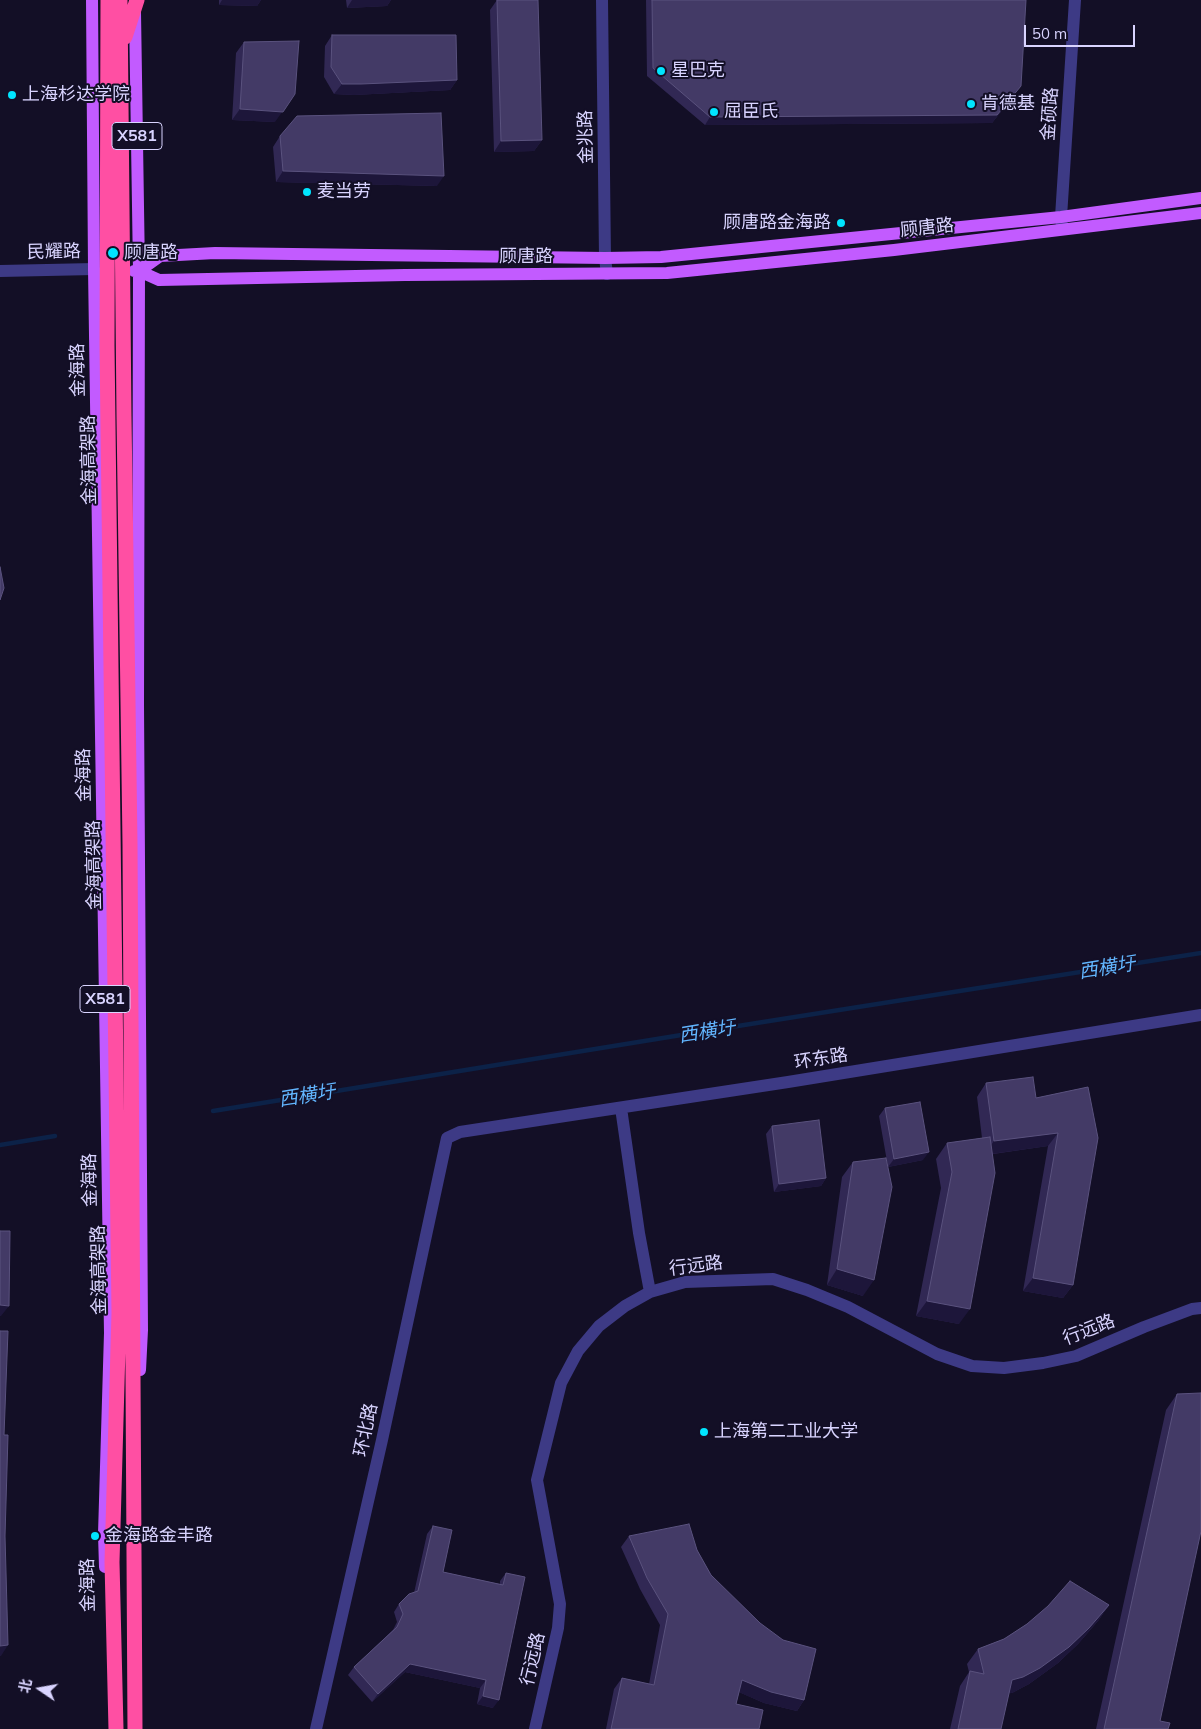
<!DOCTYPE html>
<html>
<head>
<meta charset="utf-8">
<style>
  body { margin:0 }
  #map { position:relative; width:1201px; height:1729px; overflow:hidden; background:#130f26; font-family:Mulish,"Noto Sans SC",sans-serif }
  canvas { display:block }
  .north { position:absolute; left:15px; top:1664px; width:50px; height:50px; -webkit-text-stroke:4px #130f26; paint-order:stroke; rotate:282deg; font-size:14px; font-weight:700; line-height:20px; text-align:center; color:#d9d4ff }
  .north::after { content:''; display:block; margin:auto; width:18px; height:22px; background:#d9d4ff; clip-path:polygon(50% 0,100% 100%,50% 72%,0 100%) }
  .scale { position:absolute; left:1024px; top:25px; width:111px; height:22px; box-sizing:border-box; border:2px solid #d9d4ff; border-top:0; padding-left:6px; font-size:15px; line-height:18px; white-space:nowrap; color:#d9d4ff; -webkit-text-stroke:4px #130f26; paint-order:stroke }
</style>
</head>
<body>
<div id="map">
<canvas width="1201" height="1729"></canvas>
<div class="north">北</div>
<div class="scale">50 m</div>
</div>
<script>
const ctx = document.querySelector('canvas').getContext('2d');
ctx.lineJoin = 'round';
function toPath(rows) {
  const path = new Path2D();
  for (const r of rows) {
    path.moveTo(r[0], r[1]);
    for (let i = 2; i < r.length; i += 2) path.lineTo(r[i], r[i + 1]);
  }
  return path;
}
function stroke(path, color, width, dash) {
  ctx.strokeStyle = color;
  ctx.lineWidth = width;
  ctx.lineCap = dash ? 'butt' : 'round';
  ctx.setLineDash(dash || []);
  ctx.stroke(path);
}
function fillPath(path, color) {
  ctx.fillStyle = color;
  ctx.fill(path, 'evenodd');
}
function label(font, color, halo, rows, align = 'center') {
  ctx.font = font + ' Mulish,"Noto Sans SC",sans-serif';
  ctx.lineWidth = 4;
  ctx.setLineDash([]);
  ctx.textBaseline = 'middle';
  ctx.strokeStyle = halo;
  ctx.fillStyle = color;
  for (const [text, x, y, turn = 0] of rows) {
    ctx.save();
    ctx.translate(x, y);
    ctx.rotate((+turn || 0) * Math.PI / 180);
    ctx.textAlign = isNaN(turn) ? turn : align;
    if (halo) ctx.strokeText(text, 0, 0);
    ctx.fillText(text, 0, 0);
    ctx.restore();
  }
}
const stream = toPath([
  [213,1111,706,1031,1201,953],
  [0,1145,55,1136]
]);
const minor = toPath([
  [602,0,605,258,607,274],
  [1062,226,1061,217,1075,0],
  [0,271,94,269],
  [621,1108,639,1233,650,1292],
  [316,1729,382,1440,447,1138,460,1132,788,1082,1201,1015],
  [535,1729,558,1628,560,1604,537,1480,561,1383,578,1351,599,1326,625,1306,650,1292,685,1282,773,1279,807,1290,848,1307,937,1354,972,1366,1004,1368,1043,1363,1076,1356,1144,1327,1192,1309,1201,1308]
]);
const major = toPath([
  [92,0,94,269,110,1333,104,1534,105,1567],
  [135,12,139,271,138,704,142,1330,140,1370],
  [134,271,139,271,159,280,405,275,667,273,894,250,1201,213],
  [139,271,160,256,215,253,605,258,661,257,1061,217,1201,198]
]);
const highway = toPath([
  [108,0,107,345,119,1313,112,1562,116,1729],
  [120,0,124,416,130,844,135,1729],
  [125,37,137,0]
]);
const wall = toPath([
  [219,0,261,0,257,6,219,5],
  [346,0,391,0,387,6,347,8],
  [497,0,542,140,534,151,494,152,490,10],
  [646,0,1026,0,1015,94,992,123,705,125,647,76],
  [332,35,457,80,450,90,354,95,334,94,324,77,325,46],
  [244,42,275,122,232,120,236,53],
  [280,136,437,186,276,182,273,147],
  [986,1083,1036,1098,1088,1087,1073,1285,1063,1298,1023,1291,1048,1146,993,1154,959,1324,916,1316,941,1188,936,1159,947,1143,982,1138,977,1097],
  [885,1108,923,1160,888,1167,879,1116],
  [772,1126,826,1178,821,1186,774,1192,766,1134],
  [853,1162,863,1296,827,1285,842,1177],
  [1177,1394,1160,1721,1168,1729,1096,1729,1166,1410],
  [433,1526,443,1572,500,1584,500,1581,506,1573,493,1708,477,1704,480,1688,405,1672,372,1702,348,1675,354,1667,393,1630,397,1622,394,1612,399,1604,414,1593,427,1534],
  [629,1536,697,1550,711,1575,804,1700,797,1711,764,1703,739,1692,736,1704,759,1729,606,1729,614,1689,622,1678,649,1684,660,1625,640,1589,621,1547],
  [1109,1605,1098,1621,1078,1644,1058,1663,1029,1684,1012,1693,1009,1693,1001,1729,950,1729,960,1686,969,1672,967,1664,978,1649,1004,1639,1027,1624]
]);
const shadedWall = toPath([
  [222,0,261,0,257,6,219,5],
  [352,0,391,0,387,6,347,8],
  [457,80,450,90,354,95,334,94,342,84],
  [1021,86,992,123,705,125,710,117],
  [295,94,275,122,232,120,240,109],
  [542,140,534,151,494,152,501,141],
  [283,171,444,176,437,186,276,182],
  [1058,1133,1048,1146,984,1155,994,1141],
  [929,1152,923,1160,888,1167,894,1159],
  [826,1178,821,1186,774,1192,779,1184],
  [837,1269,874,1280,863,1296,827,1285],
  [1033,1278,1073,1285,1063,1298,1023,1291],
  [927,1301,970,1309,959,1324,916,1316],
  [0,1305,9,1306,1,1316,0,1316],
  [1109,1605,1098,1621,1078,1644,1058,1663,1029,1684,1012,1693,1001,1695,1012,1680],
  [8,1645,1,1656,0,1656,0,1646],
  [410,1664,486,1680,480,1688,405,1672,372,1702,378,1694],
  [742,1680,804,1700,797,1711,764,1703,734,1690],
  [483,1696,499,1700,493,1708,477,1704]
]);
const building = toPath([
  [497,0,538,0,542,140,501,141,497,0],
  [652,0,1026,0,1021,86,997,115,710,117,653,68,652,0],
  [332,35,456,35,457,80,361,84,342,84,331,67,332,35],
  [299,41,295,94,283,112,240,109,244,42,299,41],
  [441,113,444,176,283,171,280,136,297,116,441,113],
  [0,567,4,588,0,600,0,567],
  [1033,1077,1036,1098,1088,1087,1098,1138,1073,1285,1033,1278,1058,1133,994,1141,986,1083,1033,1077],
  [920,1102,929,1152,894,1159,885,1108,920,1102],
  [819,1120,826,1178,779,1184,772,1126,819,1120],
  [990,1137,995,1173,970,1309,927,1301,952,1172,947,1143,990,1137],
  [886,1158,892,1187,874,1280,837,1269,853,1162,886,1158],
  [0,1231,10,1231,9,1306,0,1305,0,1231],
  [0,1331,8,1331,4,1435,8,1435,5,1536,8,1645,0,1646,0,1331],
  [1201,1393,1201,1531,1160,1721,1170,1723,1168,1729,1104,1729,1177,1394,1201,1393],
  [689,1524,697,1550,711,1575,760,1623,783,1640,816,1649,804,1700,771,1692,742,1680,736,1704,763,1710,759,1729,611,1729,622,1678,654,1685,668,1614,647,1578,629,1536,689,1524],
  [433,1526,452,1530,443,1572,503,1585,506,1573,525,1577,499,1700,483,1696,486,1680,410,1664,378,1694,354,1667,397,1627,403,1614,399,1604,409,1594,418,1591,433,1526],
  [1070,1581,1109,1605,1089,1628,1069,1647,1040,1668,1023,1677,1012,1680,1001,1729,958,1729,970,1671,984,1674,978,1649,1004,1639,1027,1624,1048,1606,1070,1581]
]);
const markers = [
  [661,71,5,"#00e5ff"],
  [12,95,5,"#00e5ff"],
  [971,104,5,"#00e5ff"],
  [714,112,5,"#00e5ff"],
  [307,192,5,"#00e5ff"],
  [841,223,5,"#00e5ff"],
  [113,253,6,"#00e5ff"],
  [704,1432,5,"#00e5ff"],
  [95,1536,5,"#00e5ff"]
];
const shields = [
  [137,136,50],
  [105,999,50]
];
const shieldNames = [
  ["X581",137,136],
  ["X581",105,999]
];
const poiNames = [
  ["星巴克",671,71],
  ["上海杉达学院",22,95],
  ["肯德基",981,104],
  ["屈臣氏",724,112],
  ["麦当劳",317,192],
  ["顾唐路金海路",831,223,"right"],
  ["顾唐路",124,253],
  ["上海第二工业大学",714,1432],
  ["金海路金丰路",105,1536]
];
const streetNames = [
  ["金硕路",1050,114,-86],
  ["金兆路",586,137,-91],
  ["顾唐路",927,228,-6],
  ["民耀路",54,252,-1],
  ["顾唐路",526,257],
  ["金海路",78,370,-91],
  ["金海高架路",89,460,-91],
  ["金海路",84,775,-91],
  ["金海高架路",94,865,-91],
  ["环东路",821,1059,-9],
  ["金海路",90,1180,-91],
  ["行远路",696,1266,-7],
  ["金海高架路",99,1270,-91],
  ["行远路",1089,1330,-21],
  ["环北路",366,1430,-78],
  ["金海路",88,1585,-91],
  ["行远路",533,1659,-77]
];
const waterNames = [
  ["西横圩",1107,968,-9],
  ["西横圩",707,1032,-9],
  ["西横圩",307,1096,-9]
];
stroke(stream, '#0c2248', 4.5);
stroke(minor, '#3d3a85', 12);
stroke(major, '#c25bff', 12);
stroke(highway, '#ff4fa3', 15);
fillPath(wall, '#312854');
fillPath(shadedWall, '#1d163a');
fillPath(building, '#433a66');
stroke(building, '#5a527e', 1);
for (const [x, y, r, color] of markers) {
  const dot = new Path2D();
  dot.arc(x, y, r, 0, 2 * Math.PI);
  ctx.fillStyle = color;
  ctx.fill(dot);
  stroke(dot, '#130f26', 2);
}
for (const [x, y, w] of shields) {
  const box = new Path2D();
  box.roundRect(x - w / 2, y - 13.5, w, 27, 4);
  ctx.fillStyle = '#130f26';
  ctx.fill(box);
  stroke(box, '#d9d4ff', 1);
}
label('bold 16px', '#d9d4ff', null, shieldNames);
label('18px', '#d9d4ff', '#130f26', poiNames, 'left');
label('18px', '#d9d4ff', '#130f26', streetNames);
label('italic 19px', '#62b6ff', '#130f26', waterNames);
</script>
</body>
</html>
